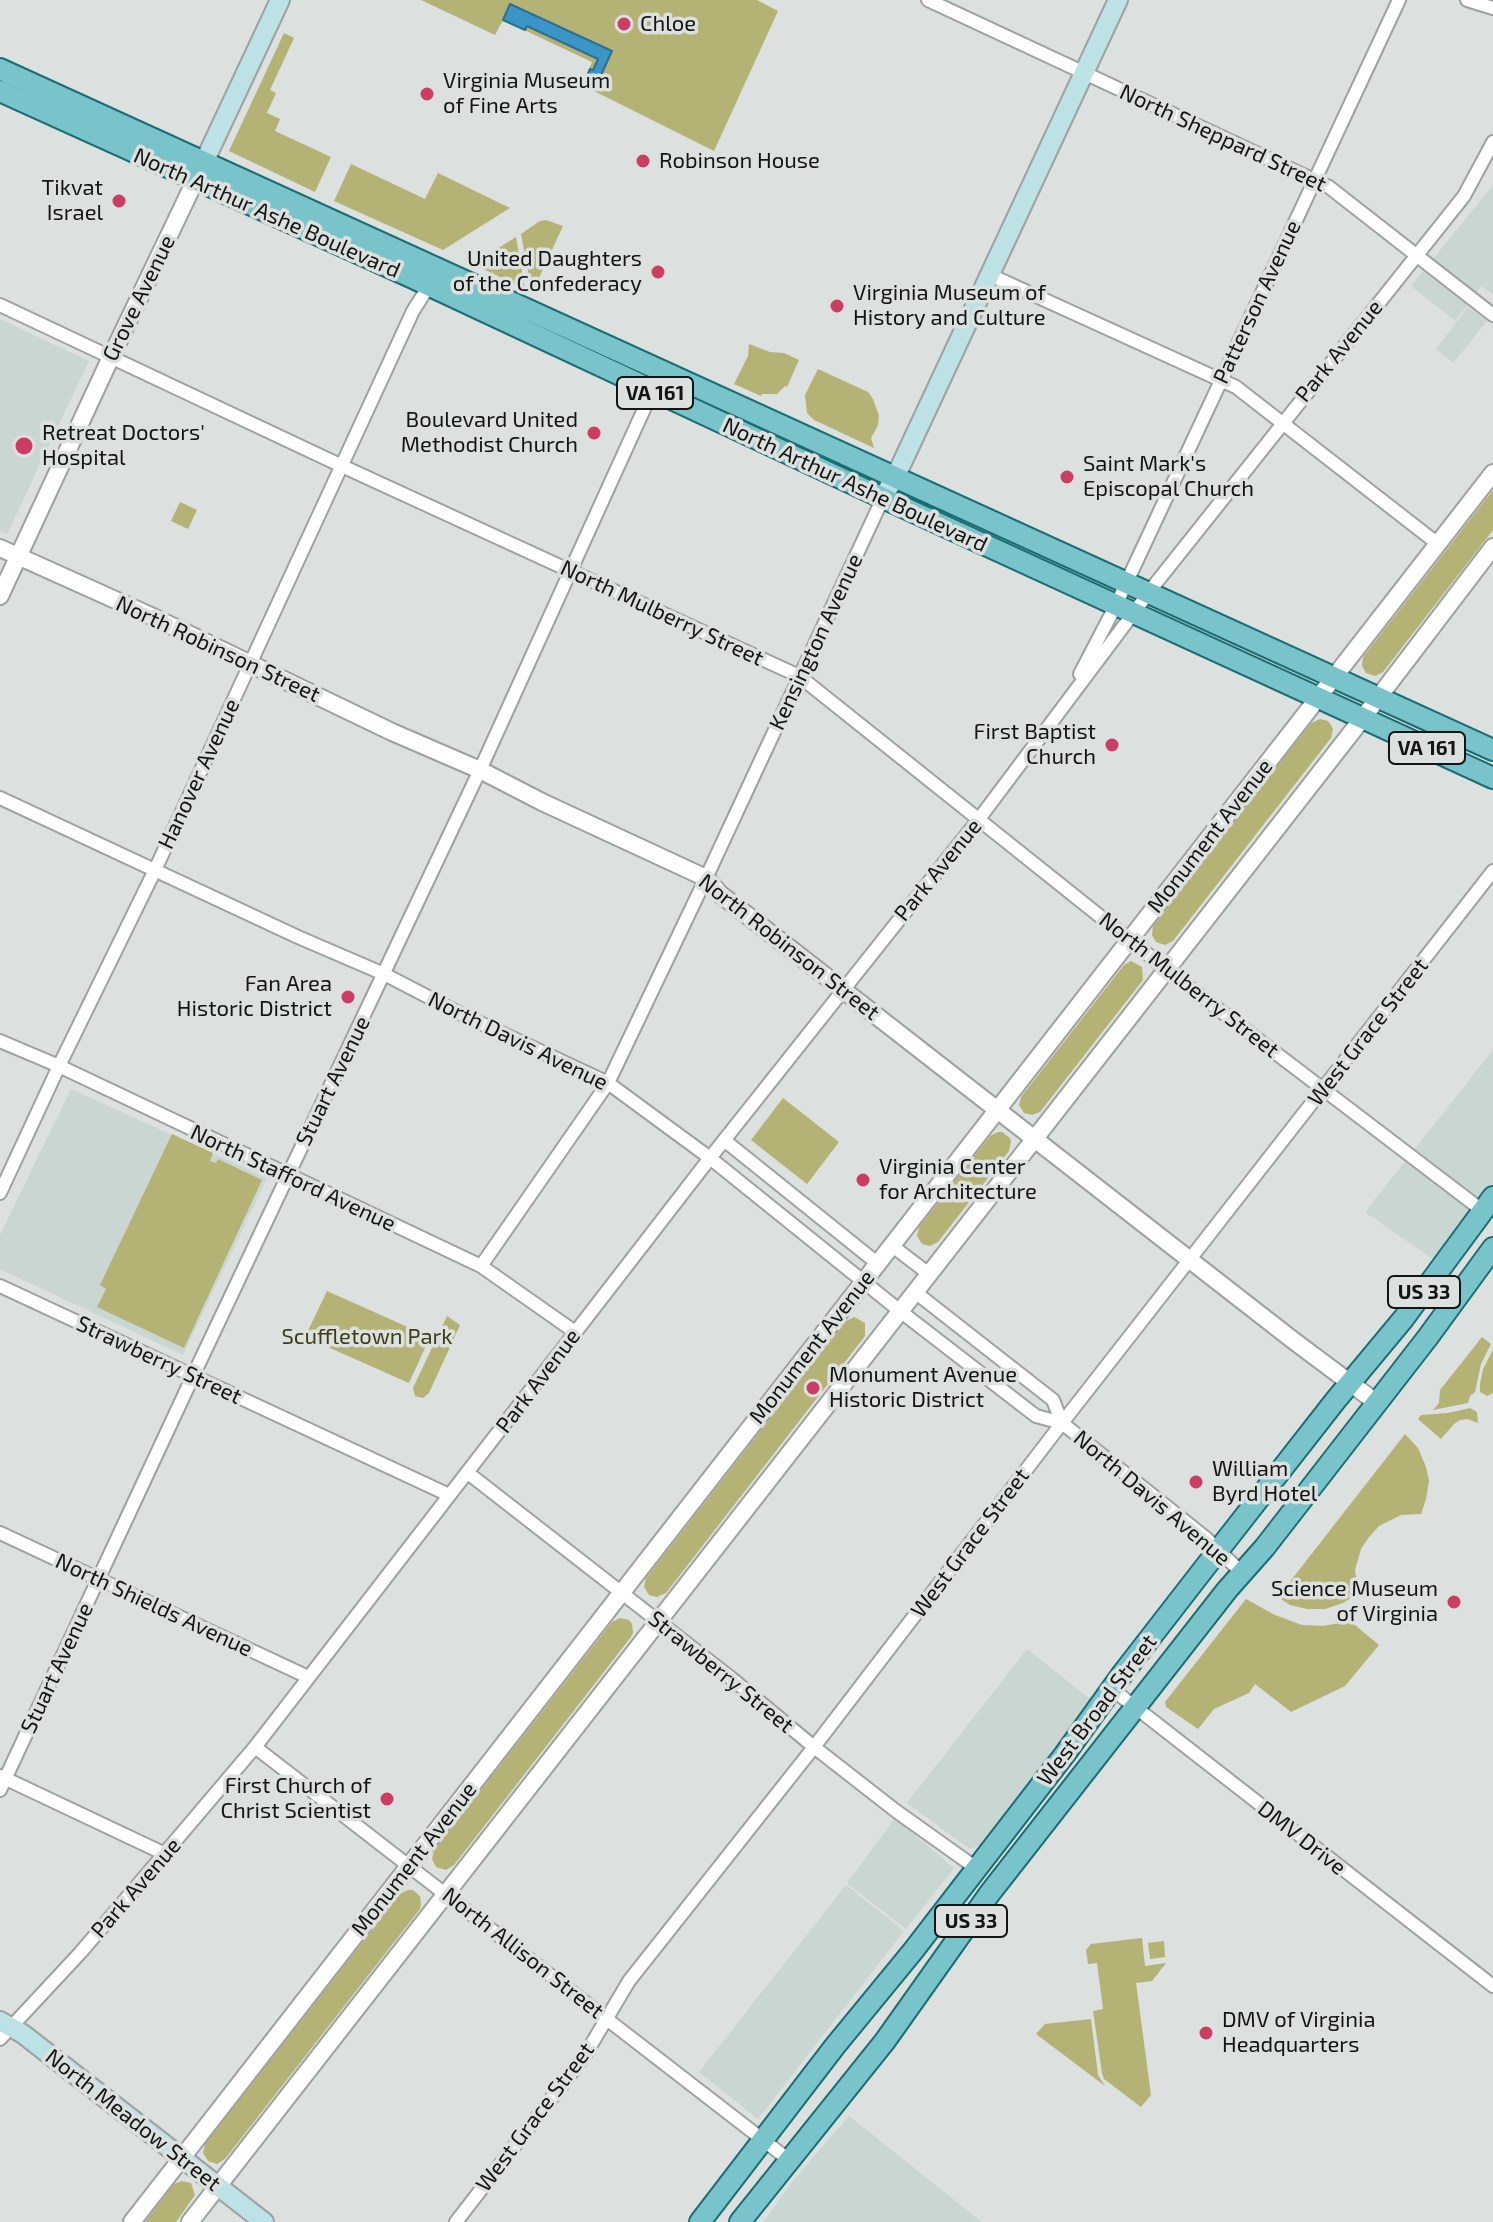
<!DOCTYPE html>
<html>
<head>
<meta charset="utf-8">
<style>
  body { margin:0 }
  canvas { display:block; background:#dce0de }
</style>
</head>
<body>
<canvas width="1493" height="2222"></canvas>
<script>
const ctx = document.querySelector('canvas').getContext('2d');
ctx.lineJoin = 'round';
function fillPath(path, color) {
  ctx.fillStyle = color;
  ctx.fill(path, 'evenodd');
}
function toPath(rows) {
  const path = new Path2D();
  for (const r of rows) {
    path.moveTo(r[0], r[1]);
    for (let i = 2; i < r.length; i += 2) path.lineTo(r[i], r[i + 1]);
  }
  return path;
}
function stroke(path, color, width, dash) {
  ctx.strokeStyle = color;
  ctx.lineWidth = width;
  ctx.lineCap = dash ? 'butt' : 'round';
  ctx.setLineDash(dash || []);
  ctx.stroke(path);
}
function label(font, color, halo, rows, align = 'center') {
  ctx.font = font + ' "Exo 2",sans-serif';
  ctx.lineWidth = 7;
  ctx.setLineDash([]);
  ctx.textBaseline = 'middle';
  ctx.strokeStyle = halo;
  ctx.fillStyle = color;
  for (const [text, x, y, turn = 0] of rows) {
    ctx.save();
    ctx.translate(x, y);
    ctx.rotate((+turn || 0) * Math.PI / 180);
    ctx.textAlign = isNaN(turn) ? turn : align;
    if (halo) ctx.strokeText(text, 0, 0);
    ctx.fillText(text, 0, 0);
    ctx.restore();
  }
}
const built = toPath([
  [1493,185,1493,295,1482,286,1455,321,1411,286],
  [1468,307,1487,321,1453,363,1436,349],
  [0,319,89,361,7,534,0,531],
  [1493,1050,1493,1187,1436,1261,1365,1212],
  [71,1089,267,1178,183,1355,0,1269,0,1235],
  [1027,1649,1094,1702,981,1845,970,1849,907,1803],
  [895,1818,954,1868,906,1929,847,1883],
  [846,1885,904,1931,758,2119,699,2072],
  [849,2116,982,2222,763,2222,792,2182]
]);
const green = toPath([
  [421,0,757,0,778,11,714,151,582,85,592,62,503,20,495,35],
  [284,33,294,38,270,90,276,93,267,113,280,119,275,131,331,157,315,192,229,151],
  [351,164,425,199,438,173,510,208,443,250,334,201],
  [546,220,563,226,532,293,521,234,540,221],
  [516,237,525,289,473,264],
  [749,344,770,352,784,353,799,360,787,387,785,386,777,394,762,394,761,396,734,384,748,356],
  [818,369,868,392,873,399,879,416,878,425,871,438,874,448,814,420,807,413,805,395],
  [1493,490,1493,530,1383,672,1375,676,1366,673,1362,666,1363,657],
  [180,502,197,510,188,529,171,521],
  [1320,719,1328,721,1331,725,1333,729,1331,738,1173,941,1165,945,1156,942,1152,935,1153,926,1311,723],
  [1131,961,1142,967,1143,980,1040,1112,1032,1115,1024,1113,1019,1105,1021,1097,1124,965],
  [783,1098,839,1142,807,1184,751,1140],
  [998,1132,1002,1132,1010,1138,1011,1142,1009,1151,938,1242,930,1246,922,1244,917,1236,919,1227,990,1136],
  [172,1134,213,1153,210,1161,216,1163,218,1159,262,1180,184,1348,97,1307,106,1289,100,1285],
  [327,1291,430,1337,409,1383,305,1337],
  [447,1316,460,1325,429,1393,423,1398,415,1396,413,1388],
  [854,1317,865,1323,865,1336,666,1593,657,1597,649,1595,644,1587,646,1578,846,1321],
  [1482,1337,1491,1344,1481,1364,1475,1392,1470,1396,1468,1403,1433,1410,1439,1403,1440,1390],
  [1493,1350,1493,1393,1487,1396,1480,1392,1480,1384,1483,1369],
  [1470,1408,1477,1412,1478,1423,1467,1419,1460,1420,1454,1424,1441,1439,1418,1419,1421,1415,1448,1413],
  [1405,1434,1418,1448,1426,1467,1429,1481,1426,1499,1421,1514,1401,1515,1379,1526,1369,1537,1361,1549,1355,1570,1358,1593,1343,1603,1325,1609,1307,1609,1290,1605,1278,1597],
  [1246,1599,1275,1615,1302,1625,1323,1626,1350,1621,1379,1645,1345,1686,1291,1712,1255,1684,1249,1693,1214,1709,1198,1729,1166,1707,1165,1702],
  [620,1618,629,1620,632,1624,633,1633,631,1637,454,1865,446,1870,436,1867,432,1859,434,1850,612,1622],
  [408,1890,413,1890,420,1896,421,1904,420,1909,225,2159,217,2164,208,2161,203,2153,205,2144,400,1894],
  [1142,1938,1145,1966,1166,1963,1152,1981,1136,1983,1151,2095,1141,2107,1104,2079,1102,2073,1093,2011,1103,2009,1097,1963,1088,1964,1086,1950,1091,1944],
  [1164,1941,1165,1957,1150,1959,1148,1943],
  [1091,2019,1098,2075,1105,2086,1036,2034,1045,2024],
  [182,2181,191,2183,195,2195,176,2222,145,2222,174,2184]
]);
const water = toPath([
  [510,4,612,51,596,86,585,80,590,69,593,70,598,59,527,26,525,30,503,20,510,4]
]);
const minor = toPath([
  [928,0,1329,187,1493,315],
  [1467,0,1493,8],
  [990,275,1236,387,1438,544],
  [0,305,342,466,799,676,1176,977,1483,1211],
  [1080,674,1116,605,1399,0],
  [0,798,298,937,384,974,463,1015,608,1083,710,1158,900,1311,1036,1416,1062,1423,1207,1539,1242,1573],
  [0,1041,59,1066,481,1266,575,1332],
  [724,1140,877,1263],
  [0,1193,59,1066,155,870,413,311,432,281],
  [891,1245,929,1274],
  [481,1266,608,1083,706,878,883,498],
  [0,1286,449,1495],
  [915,1292,1053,1400,1062,1423],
  [468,1473,731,1678,814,1747,896,1811,976,1868],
  [0,1533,308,1677],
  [1112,1689,1493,1986],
  [255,1747,789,2160],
  [0,1776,165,1854],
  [0,1790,193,1376,480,770,655,385],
  [0,2039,81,1952,255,1747,710,1158,979,819,1156,583,1464,196,1493,142],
  [456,2222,585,2055,629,1981,814,1747,1062,1423,1493,871]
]);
const tertiary = toPath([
  [0,548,151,616,392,732,480,770,542,802,706,878,720,894,1294,1341,1377,1403],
  [0,596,111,357,195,181],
  [132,2222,1493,473],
  [190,2222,1362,719,1493,547]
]);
const secondary = toPath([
  [198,175,280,0],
  [883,498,901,465,1118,0],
  [0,2021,23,2034,264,2222]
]);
const primary = toPath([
  [0,69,1493,750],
  [0,91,413,278,883,498,1493,778],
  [700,2222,835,2046,913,1951,1065,1754,1123,1673,1199,1575,1335,1401,1404,1318,1493,1197],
  [740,2222,885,2041,990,1893,1227,1590,1265,1547,1428,1337,1493,1248]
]);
const markers = [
  [624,24,8,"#cb3d64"],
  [427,94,8,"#cb3d64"],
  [643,161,8,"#cb3d64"],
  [119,201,8,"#cb3d64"],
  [658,272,8,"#cb3d64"],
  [837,306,8,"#cb3d64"],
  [594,433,8,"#cb3d64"],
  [24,446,10,"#cb3d64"],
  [1067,477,8,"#cb3d64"],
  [1112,745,8,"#cb3d64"],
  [348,997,8,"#cb3d64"],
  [863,1180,8,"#cb3d64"],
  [813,1388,8,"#cb3d64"],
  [1196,1482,8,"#cb3d64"],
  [1454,1602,8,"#cb3d64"],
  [387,1799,8,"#cb3d64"],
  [1206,2033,8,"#cb3d64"]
];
const shields = [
  [655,393,76],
  [1427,748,76],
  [1424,1292,72],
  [971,1921,72]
];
const shieldNames = [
  ["VA 161",655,393],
  ["VA 161",1427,748],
  ["US 33",1424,1292],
  ["US 33",971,1921]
];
const poiNames = [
  ["Chloe",640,24],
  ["Virginia Museum",443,81],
  ["of Fine Arts",443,106],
  ["Robinson House",659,161],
  ["Tikvat",103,188,"right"],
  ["Israel",103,213,"right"],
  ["United Daughters",642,259,"right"],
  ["of the Confederacy",642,284,"right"],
  ["Virginia Museum of",853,293],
  ["History and Culture",853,318],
  ["Boulevard United",578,420,"right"],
  ["Methodist Church",578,445,"right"],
  ["Retreat Doctors'",42,433],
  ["Hospital",42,458],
  ["Saint Mark's",1083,464],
  ["Episcopal Church",1083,489],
  ["First Baptist",1096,732,"right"],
  ["Church",1096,757,"right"],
  ["Fan Area",332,984,"right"],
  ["Historic District",332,1009,"right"],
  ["Virginia Center",879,1167],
  ["for Architecture",879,1192],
  ["Monument Avenue",829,1375],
  ["Historic District",829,1400],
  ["William",1212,1469],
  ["Byrd Hotel",1212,1494],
  ["Science Museum",1438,1589,"right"],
  ["of Virginia",1438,1614,"right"],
  ["First Church of",371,1786,"right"],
  ["Christ Scientist",371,1811,"right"],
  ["DMV of Virginia",1222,2020],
  ["Headquarters",1222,2045]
];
const streetNames = [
  ["North Sheppard Street",1223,138,25],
  ["North Arthur Ashe Boulevard",267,213,24],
  ["Grove Avenue",139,298,-64],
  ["Patterson Avenue",1257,302,-65],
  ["Park Avenue",1339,351,-51],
  ["North Arthur Ashe Boulevard",855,485,25],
  ["North Mulberry Street",662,613,25],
  ["Kensington Avenue",816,642,-65],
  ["North Robinson Street",218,649,25],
  ["Hanover Avenue",199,774,-65],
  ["Monument Avenue",1210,836,-52],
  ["Park Avenue",938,870,-51],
  ["North Robinson Street",789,947,38],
  ["North Mulberry Street",1189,985,38],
  ["West Grace Street",1368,1032,-52],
  ["North Davis Avenue",518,1041,26],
  ["Stuart Avenue",333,1081,-64],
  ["North Stafford Avenue",293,1178,25],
  ["Monument Avenue",812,1347,-52],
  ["Strawberry Street",159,1360,25],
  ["Park Avenue",538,1381,-53],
  ["North Davis Avenue",1152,1498,40],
  ["West Grace Street",970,1543,-53],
  ["North Shields Avenue",154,1605,25],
  ["Stuart Avenue",57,1668,-65],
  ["Strawberry Street",721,1672,39],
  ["West Broad Street",1097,1710,-53],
  ["DMV Drive",1302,1838,38],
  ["Monument Avenue",414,1859,-52],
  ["Park Avenue",136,1888,-49],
  ["North Allison Street",523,1953,38],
  ["West Grace Street",535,2117,-53],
  ["North Meadow Street",133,2120,38]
];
const parkNames = [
  ["Scuffletown Park",367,1337]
];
fillPath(built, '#cad6d1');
fillPath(green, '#b4b275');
fillPath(water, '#3b95c6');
stroke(water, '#2f6f91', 2);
stroke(minor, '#9ea1a0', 16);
stroke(tertiary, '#9ea1a0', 20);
stroke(secondary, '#9ea1a0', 22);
stroke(primary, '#1b6d74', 24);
stroke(minor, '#fff', 12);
stroke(tertiary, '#fff', 16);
stroke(secondary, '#bce2e5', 18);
stroke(primary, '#79c4ca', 20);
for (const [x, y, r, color] of markers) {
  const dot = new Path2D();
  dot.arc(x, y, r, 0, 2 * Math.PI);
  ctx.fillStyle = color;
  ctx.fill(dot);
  stroke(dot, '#dce0de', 3);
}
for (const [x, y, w] of shields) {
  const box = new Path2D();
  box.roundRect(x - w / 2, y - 16, w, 32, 6);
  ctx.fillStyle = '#dce0de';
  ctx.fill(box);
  stroke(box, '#131514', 2);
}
label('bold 20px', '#131514', null, shieldNames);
label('22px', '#131514', '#dce0de', poiNames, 'left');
label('22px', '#131514', '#dce0de', streetNames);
label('22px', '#3e3c15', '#dce0de', parkNames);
</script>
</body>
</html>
